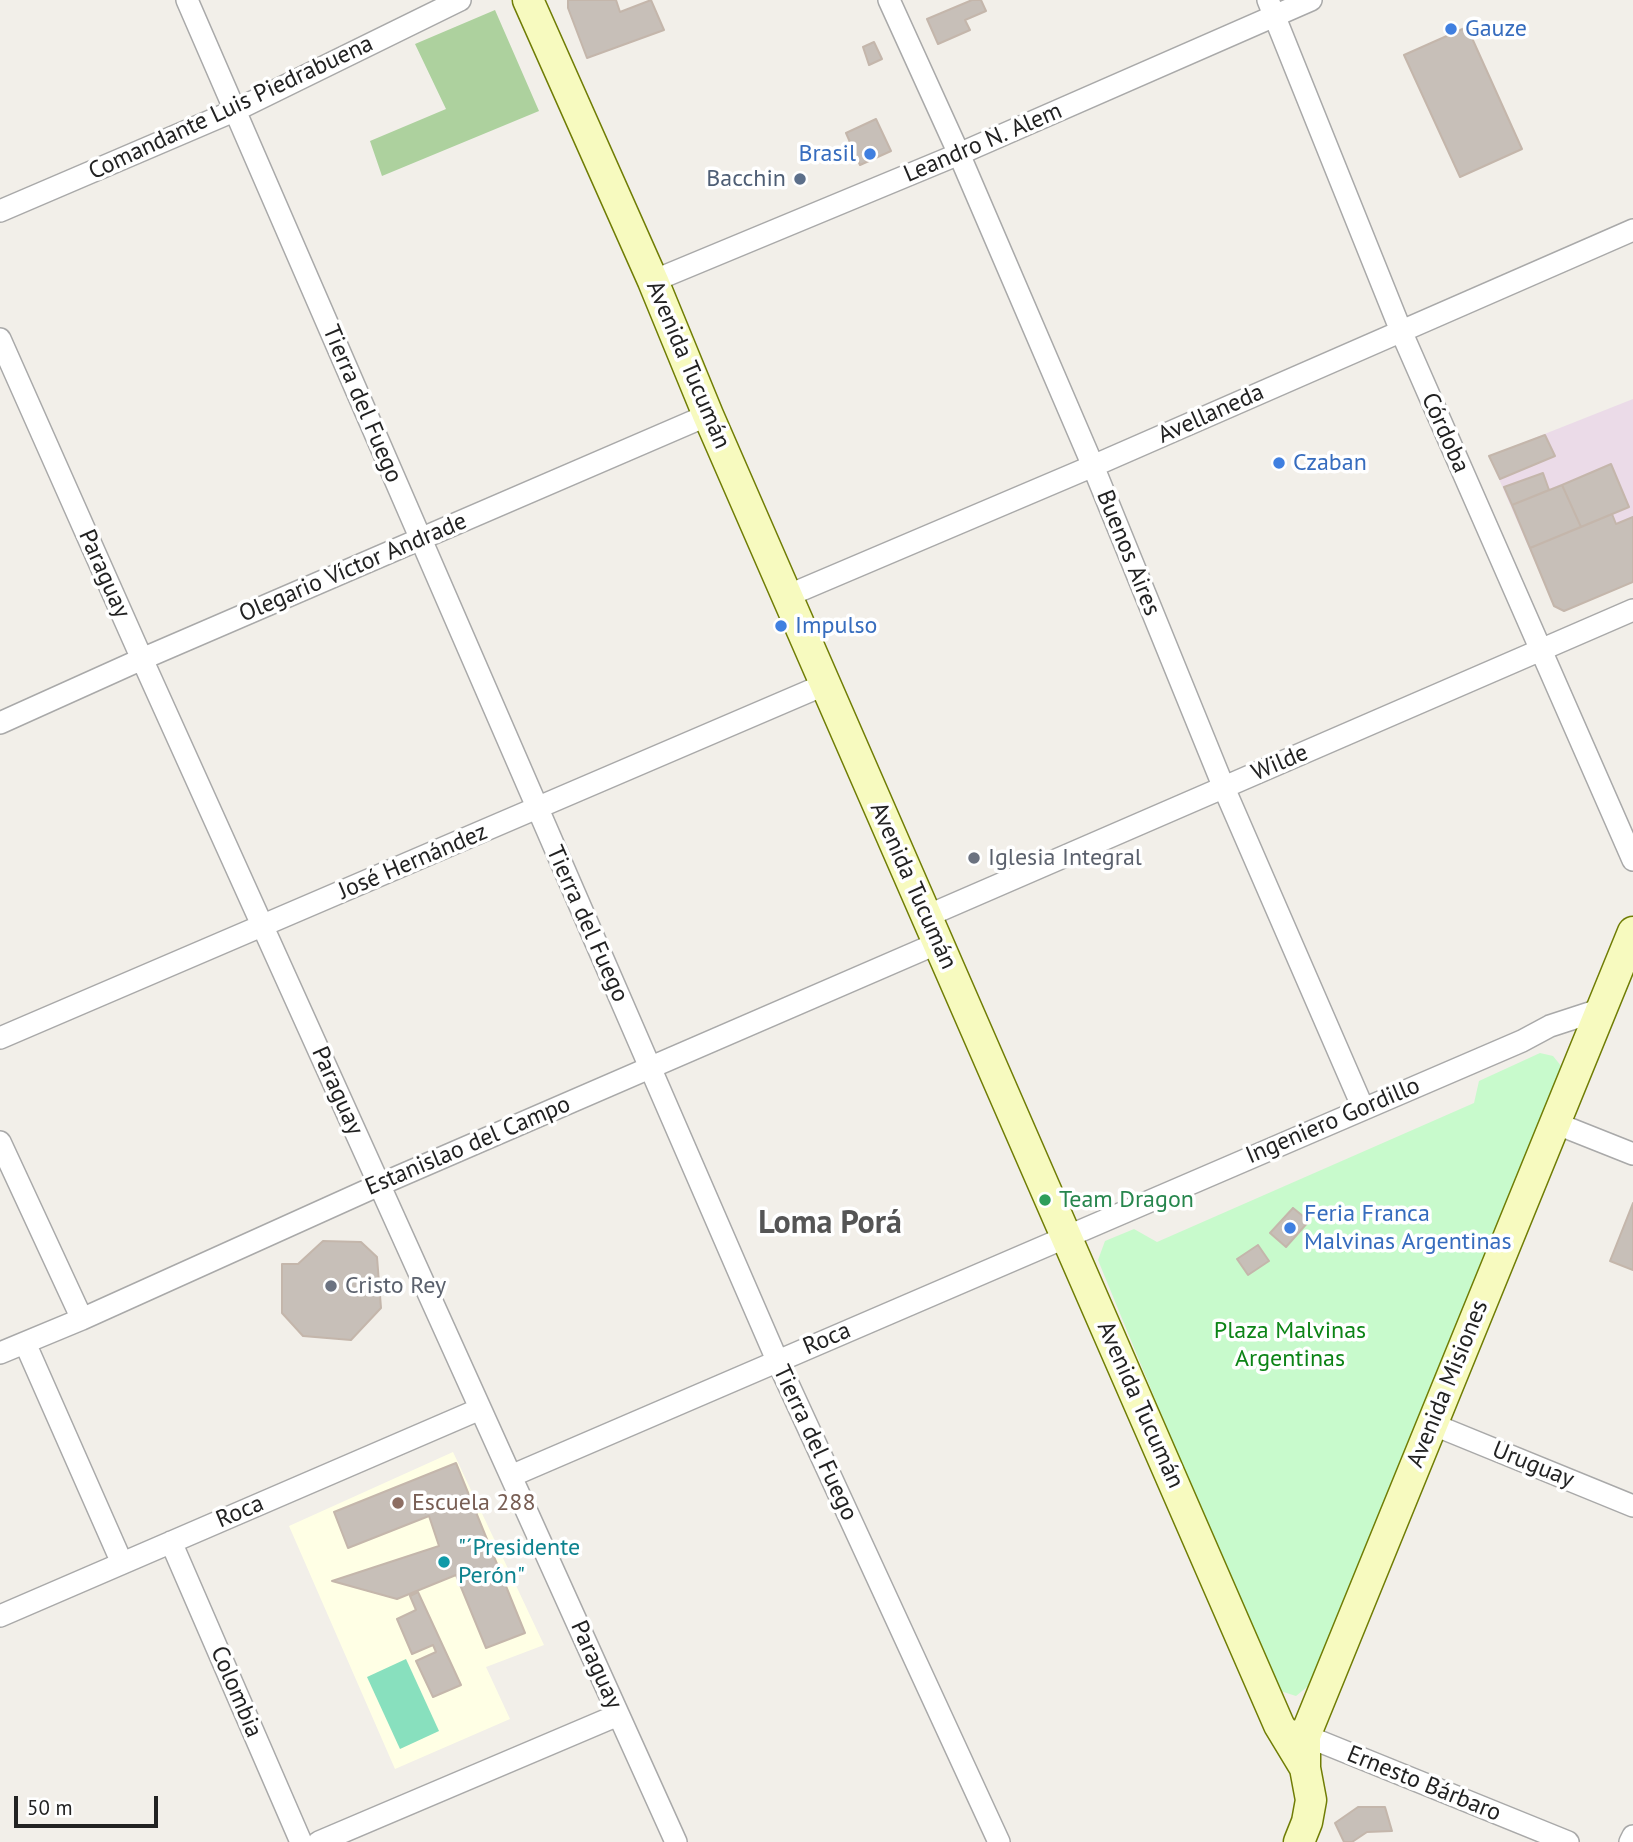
<!DOCTYPE html>
<html>
<head>
<meta charset="utf-8">
<style>
  body { margin:0 }
  #map { position:relative; width:1633px; height:1842px; overflow:hidden; background:#f2efe9; font-family:"PT Sans",sans-serif }
  canvas { display:block }
  .scale { position:absolute; left:14px; top:1796px; width:144px; height:32px; box-sizing:border-box; border:4px solid #222; border-top:0; padding-left:9px; font-size:21px; line-height:24px; white-space:nowrap; color:#222; -webkit-text-stroke:5px #fff; paint-order:stroke }
</style>
</head>
<body>
<div id="map">
<canvas width="1633" height="1842"></canvas>
<div class="scale">50 m</div>
</div>
<script>
const ctx = document.querySelector('canvas').getContext('2d');
ctx.lineJoin = 'round';
function fillPath(path, color) {
  ctx.fillStyle = color;
  ctx.fill(path, 'evenodd');
}
function toPath(rows) {
  const path = new Path2D();
  for (const r of rows) {
    path.moveTo(r[0], r[1]);
    for (let i = 2; i < r.length; i += 2) path.lineTo(r[i], r[i + 1]);
  }
  return path;
}
function stroke(path, color, width, dash) {
  ctx.strokeStyle = color;
  ctx.lineWidth = width;
  ctx.lineCap = dash ? 'butt' : 'round';
  ctx.setLineDash(dash || []);
  ctx.stroke(path);
}
function label(font, color, halo, rows, align = 'center') {
  ctx.font = font + ' "PT Sans",sans-serif';
  ctx.lineWidth = 7;
  ctx.setLineDash([]);
  ctx.textBaseline = 'middle';
  ctx.strokeStyle = halo;
  ctx.fillStyle = color;
  for (const [text, x, y, turn = 0] of rows) {
    ctx.save();
    ctx.translate(x, y);
    ctx.rotate((+turn || 0) * Math.PI / 180);
    ctx.textAlign = isNaN(turn) ? turn : align;
    if (halo) ctx.strokeText(text, 0, 0);
    ctx.fillText(text, 0, 0);
    ctx.restore();
  }
}
const industrial = toPath([
  [1633,399,1633,581,1564,611,1554,606,1489,456]
]);
const education = toPath([
  [453,1452,544,1645,486,1667,510,1719,395,1769,289,1526]
]);
const forest = toPath([
  [495,10,539,111,382,176,370,141,446,109,415,44]
]);
const park = toPath([
  [1540,1053,1553,1056,1562,1067,1312,1683,1296,1696,1274,1689,1098,1260,1105,1241,1134,1229,1157,1242,1474,1103,1479,1081]
]);
const pitch = toPath([
  [406,1659,439,1731,400,1749,367,1677]
]);
const building = toPath([
  [568,0,616,0,620,12,651,0,664,30,587,58,568,8,568,0],
  [972,0,981,0,986,11,965,20,970,30,938,44,927,19,972,0],
  [1467,27,1522,149,1460,177,1404,55,1467,27],
  [874,42,882,59,869,65,863,47,874,42],
  [876,119,891,151,860,165,846,133,876,119],
  [1545,435,1555,456,1500,479,1489,456,1545,435],
  [1611,464,1629,507,1581,527,1562,485,1611,464],
  [1543,473,1549,490,1512,505,1504,487,1543,473],
  [1562,485,1581,527,1530,548,1512,505,1562,485],
  [1612,514,1616,524,1633,517,1633,582,1564,611,1554,606,1530,548,1612,514],
  [1633,1203,1633,1270,1610,1261,1633,1203],
  [1293,1208,1309,1221,1286,1247,1270,1233,1293,1208],
  [323,1241,361,1242,377,1257,381,1308,351,1340,303,1336,282,1313,282,1264,298,1264,323,1241],
  [1258,1245,1269,1261,1248,1275,1237,1259,1258,1245],
  [456,1463,525,1633,486,1648,456,1575,397,1599,332,1581,439,1546,429,1516,348,1548,334,1512,456,1463],
  [418,1592,461,1685,433,1697,416,1661,436,1652,433,1645,412,1654,397,1619,416,1610,410,1596,418,1592],
  [1358,1807,1385,1807,1392,1831,1367,1832,1352,1842,1344,1842,1335,1823,1358,1807]
]);
const minor = toPath([
  [187,0,777,1360,999,1842],
  [889,0,959,154,1093,466,1224,788,1363,1108],
  [1268,0,1401,331,1633,860],
  [0,211,236,110,460,0],
  [653,281,959,154,1311,0],
  [0,339,142,659,676,1842],
  [787,596,1093,466,1633,230],
  [0,723,142,659,708,415],
  [927,916,1633,610],
  [0,1038,826,684],
  [1555,1123,1633,1154],
  [0,1142,82,1319],
  [25,1343,122,1563],
  [0,1353,82,1319,379,1185,938,943],
  [1432,1424,1633,1506],
  [511,1476,1522,1041,1550,1026,1602,1009],
  [171,1542,301,1842],
  [0,1616,480,1409],
  [1294,1731,1568,1842],
  [319,1842,618,1715],
  [1630,1842,1633,1836]
]);
const secondary = toPath([
  [528,0,653,281,708,415,1279,1725,1305,1768],
  [1299,1842,1307,1822,1311,1800,1305,1768,1305,1736,1633,932]
]);
const markers = [
  [1451,29,7,"#3f7fe0"],
  [870,154,7,"#3f7fe0"],
  [800,179,7,"#5c6f8a"],
  [1279,463,7,"#3f7fe0"],
  [781,626,7,"#3f7fe0"],
  [974,858,7,"#6b7280"],
  [1045,1200,7,"#2e9e5b"],
  [1290,1228,7,"#3f7fe0"],
  [331,1286,7,"#6b7280"],
  [398,1503,7,"#8d6e63"],
  [444,1562,7,"#0f9aa8"]
];
const shopNames = [
  ["Gauze",1465,29],
  ["Brasil",856,154,"right"],
  ["Czaban",1293,463],
  ["Impulso",795,626],
  ["Feria Franca",1304,1214],
  ["Malvinas Argentinas",1304,1242]
];
const streetNames = [
  ["Comandante Luis Piedrabuena",231,108,-25],
  ["Leandro N. Alem",983,143,-23],
  ["Avenida Tucumán",688,365,67],
  ["Tierra del Fuego",362,404,67],
  ["Avellaneda",1211,414,-24],
  ["Córdoba",1445,433,66],
  ["Buenos Aires",1128,553,68],
  ["Olegario Víctor Andrade",353,568,-23],
  ["Paraguay",104,574,66],
  ["Wilde",1280,763,-23],
  ["José Hernández",413,862,-23],
  ["Avenida Tucumán",913,886,66],
  ["Tierra del Fuego",587,924,66],
  ["Paraguay",337,1091,66],
  ["Ingeniero Gordillo",1333,1121,-23],
  ["Estanislao del Campo",468,1146,-23],
  ["Roca",827,1339,-23],
  ["Avenida Misiones",1448,1384,-68],
  ["Avenida Tucumán",1140,1405,66],
  ["Tierra del Fuego",815,1443,65],
  ["Uruguay",1533,1465,22],
  ["Roca",240,1512,-23],
  ["Paraguay",596,1665,66],
  ["Colombia",236,1692,67],
  ["Ernesto Bárbaro",1424,1784,22]
];
const serviceNames = [
  ["Bacchin",786,179]
];
const worshipNames = [
  ["Iglesia Integral",988,858],
  ["Cristo Rey",345,1286]
];
const leisureNames = [
  ["Team Dragon",1059,1200]
];
const parkNames = [
  ["Plaza Malvinas",1290,1331],
  ["Argentinas",1290,1359]
];
const educationNames = [
  ["Escuela 288",412,1503]
];
const cultureNames = [
  ["\"´Presidente",458,1548],
  ["Perón\"",458,1576]
];
const districtNames = [
  ["Loma Porá",830,1224]
];
fillPath(industrial, '#ebdbe8');
fillPath(education, '#ffffe5');
fillPath(forest, '#add19e');
fillPath(park, '#c8facc');
fillPath(pitch, '#88e0be');
fillPath(building, '#c7bfb8');
stroke(building, '#c4b6ab', 2);
stroke(minor, '#a9a9a9', 24);
stroke(secondary, '#707d05', 33);
stroke(minor, '#fff', 21);
stroke(secondary, '#f7fabf', 30);
for (const [x, y, r, color] of markers) {
  const dot = new Path2D();
  dot.arc(x, y, r, 0, 2 * Math.PI);
  ctx.fillStyle = color;
  ctx.fill(dot);
  stroke(dot, '#fff', 2.5);
}
label('24px', '#366cbe', '#fff', shopNames, 'left');
label('24px', '#222', '#fff', streetNames);
label('24px', '#4e5e75', '#fff', serviceNames, 'right');
label('24px', '#5b616d', '#fff', worshipNames, 'left');
label('24px', '#27864d', '#fff', leisureNames, 'left');
label('24px', '#0c8416', '#fff', parkNames);
label('24px', '#785e54', '#fff', educationNames, 'left');
label('24px', '#0d838f', '#fff', cultureNames, 'left');
label('bold 32px', '#555', '#fff', districtNames);
</script>
</body>
</html>
